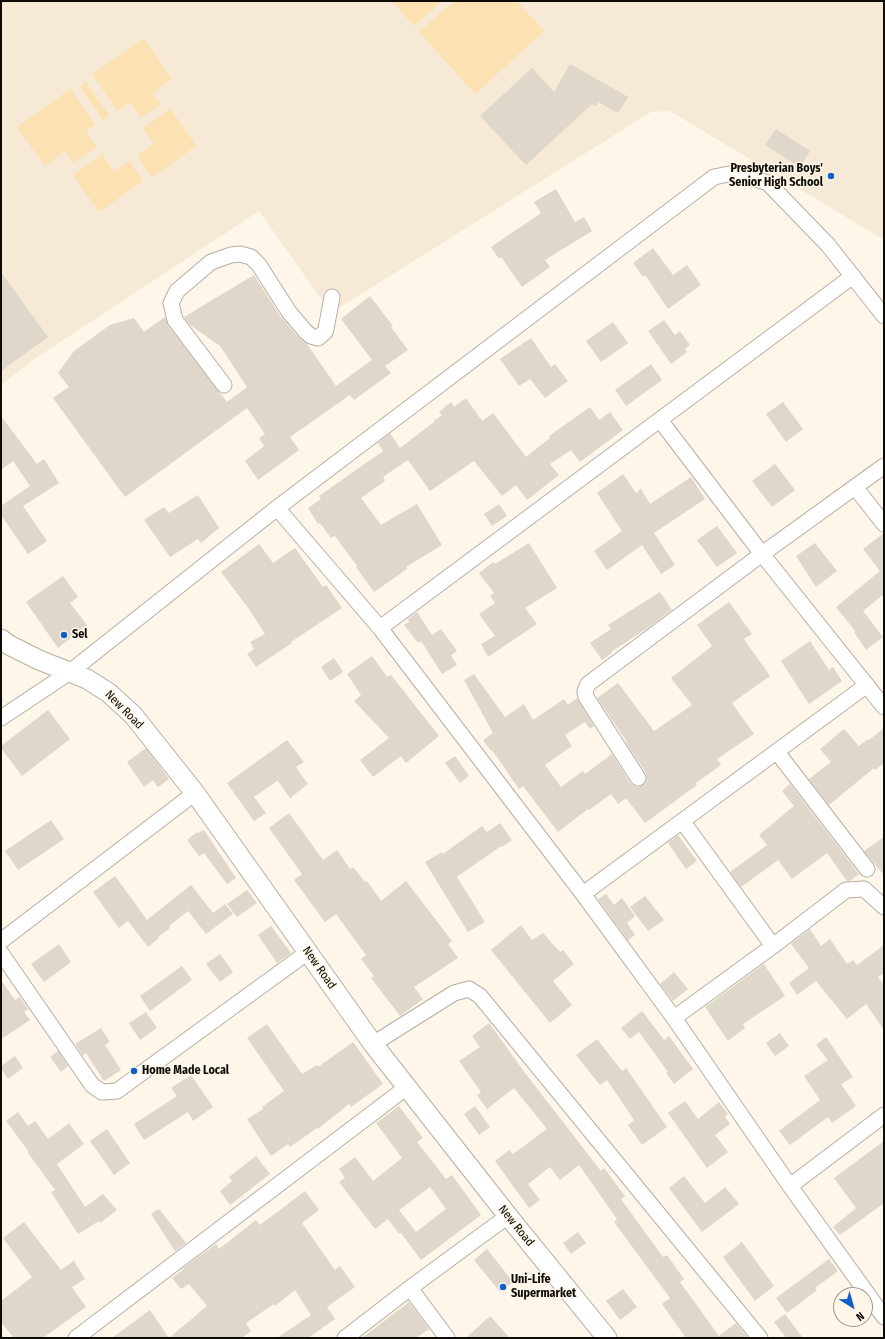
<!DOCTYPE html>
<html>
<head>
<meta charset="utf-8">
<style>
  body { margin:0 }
  #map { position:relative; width:885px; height:1339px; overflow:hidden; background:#fdf6e9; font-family:"Fira Sans Condensed",sans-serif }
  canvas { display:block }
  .frame { position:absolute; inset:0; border:2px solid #0e0b07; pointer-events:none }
  .north { position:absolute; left:833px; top:1287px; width:40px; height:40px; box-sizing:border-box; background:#fdf6e9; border:1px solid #9d988f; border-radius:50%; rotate:143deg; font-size:11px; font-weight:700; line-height:16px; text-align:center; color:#0e0b07 }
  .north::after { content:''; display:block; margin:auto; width:14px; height:18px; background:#135fc9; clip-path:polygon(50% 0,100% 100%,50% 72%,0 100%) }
</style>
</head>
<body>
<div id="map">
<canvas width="885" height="1339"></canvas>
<div class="frame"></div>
<div class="north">N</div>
</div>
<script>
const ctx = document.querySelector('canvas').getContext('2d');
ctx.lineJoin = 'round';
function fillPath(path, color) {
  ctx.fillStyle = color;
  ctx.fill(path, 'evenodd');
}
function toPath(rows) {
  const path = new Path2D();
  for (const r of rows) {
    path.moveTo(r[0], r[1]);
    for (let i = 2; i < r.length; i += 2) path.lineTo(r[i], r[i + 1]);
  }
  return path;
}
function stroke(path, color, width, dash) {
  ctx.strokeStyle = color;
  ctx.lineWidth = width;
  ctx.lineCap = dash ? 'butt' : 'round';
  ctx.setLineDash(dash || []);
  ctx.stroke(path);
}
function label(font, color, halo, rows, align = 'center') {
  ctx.font = font + ' "Fira Sans Condensed",sans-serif';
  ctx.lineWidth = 3;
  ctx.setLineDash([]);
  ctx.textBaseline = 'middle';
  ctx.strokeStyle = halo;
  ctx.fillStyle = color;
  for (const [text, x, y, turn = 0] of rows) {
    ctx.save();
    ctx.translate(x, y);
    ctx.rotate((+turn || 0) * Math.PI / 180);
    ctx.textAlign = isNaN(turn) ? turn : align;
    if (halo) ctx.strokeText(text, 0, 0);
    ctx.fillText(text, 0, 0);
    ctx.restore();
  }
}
const built = toPath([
  [1,1,884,1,884,240,670,111,651,112,331,313,259,211,36,358,1,385]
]);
const green = toPath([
  [392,1,442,1,414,26],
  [454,1,517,1,544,31,475,94,419,32],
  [144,38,172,79,152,93,160,104,141,118,130,102,117,111,92,74],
  [86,82,109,115,103,120,80,87],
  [70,89,95,124,86,131,97,147,74,163,65,151,45,166,17,127],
  [171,109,196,146,152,177,137,155,154,143,143,128],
  [102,155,114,171,129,161,143,181,99,212,73,175]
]);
const building = toPath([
  [570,64,628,97,618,113,598,102,596,106,592,104,526,165,480,116,532,68,554,92],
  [776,129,810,151,800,167,765,145],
  [556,189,575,222,584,217,592,231,545,260,550,267,522,287,501,257,499,259,491,247,541,213,534,202],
  [653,248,673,275,687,265,701,285,668,309,645,275,643,277,633,263],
  [1,272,48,337,1,371],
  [254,275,281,317,299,338,307,344,336,386,372,360,341,319,370,296,393,326,391,327,408,350,385,366,391,373,354,400,350,395,290,437,299,450,258,480,245,461,264,446,259,438,265,434,247,408,125,497,53,398,69,387,58,373,74,351,110,325,134,318,144,332,165,317,168,325,227,402,247,387,220,346,190,325,184,317],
  [664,320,675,335,680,331,690,345,685,349,687,352,671,364,648,331],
  [613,322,628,343,601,362,586,341],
  [531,338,551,367,555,364,568,381,545,398,530,379,519,386,500,359],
  [651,364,662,380,626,406,615,390],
  [466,398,482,421,493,413,526,457,550,438,549,436,590,407,599,420,610,412,623,430,580,462,571,450,550,464,559,475,527,500,516,485,502,496,474,461,430,491,408,460,383,477,385,481,361,498,381,525,417,504,442,545,406,567,407,569,374,592,356,567,357,566,335,536,331,538,320,523,318,524,308,508,321,499,319,496,383,451,378,443,390,433,400,448,434,422,434,421,442,415,439,412,451,402,454,407],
  [783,402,803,429,786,442,766,414],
  [1,416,37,464,44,459,59,483,23,506,47,541,28,554,1,515,1,506,30,486,13,461,1,470],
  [775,464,795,490,772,507,752,481],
  [623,474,636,493,641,489,650,504,691,477,705,499,654,533,675,565,661,574,642,545,607,570,594,551,622,531,597,493],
  [198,495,219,528,201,543,198,539,170,557,144,520,164,507,169,513],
  [499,504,507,516,492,526,484,514],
  [717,526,737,553,717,567,697,540],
  [884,533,884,594,863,611,883,637,866,650,854,632,855,631,836,607,880,571,863,549],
  [529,543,557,588,525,608,537,624,488,657,481,644,495,636,479,614,495,603,490,596,494,593,479,573,493,562,495,564],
  [815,543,837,571,816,587,796,556],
  [259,544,273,563,295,548,323,587,326,585,342,608,291,642,292,643,256,667,247,654,254,649,250,642,265,634,249,609,221,572],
  [63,576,78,597,70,603,87,625,58,648,26,602],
  [660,592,672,610,649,627,611,652,612,653,602,660,590,643,611,629,608,625],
  [729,602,752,634,744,639,770,676,732,703,754,734,717,759,721,765,696,783,697,785,645,823,626,798,618,804,611,794,589,810,588,809,558,832,523,786,519,789,492,750,491,751,483,740,493,733,464,680,474,674,505,717,524,704,533,720,564,699,568,705,577,698,594,726,590,729,585,722,565,735,572,746,545,765,561,787,583,771,585,774,612,754,630,783,634,786,639,787,643,785,646,782,647,778,646,773,626,743,627,742,597,698,618,683,654,731,692,705,671,678,712,646,697,625],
  [417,612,432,635,441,629,457,651,451,655,457,665,442,674,421,641,418,643,404,625,409,622,408,619],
  [810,641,829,670,833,667,842,681,809,704,781,661],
  [372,656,387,677,391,675,439,736,406,763,401,756,373,777,360,760,389,738,354,701,361,695,347,674],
  [334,658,343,672,330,681,321,667],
  [48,710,70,739,22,776,1,748,1,746],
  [884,728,884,763,875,770,874,768,829,805,809,779,831,762,820,749,844,729,859,746,868,739,869,740],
  [287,740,304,762,296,767,308,784,290,798,278,781,277,781,254,797,266,813,254,821,227,783],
  [146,748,169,779,158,787,153,780,144,787,127,762],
  [455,756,469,776,460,783,445,763],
  [790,784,859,874,850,881,847,881,827,853,792,879,778,860,741,887,730,872,767,845,759,835,794,806,782,791],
  [289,813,323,860,337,850,350,869,353,867,365,882,367,881,381,901,406,881,452,941,448,944,458,958,414,987,423,999,400,1016,371,978,374,976,361,959,366,955,336,914,325,922,294,880,302,874,269,828],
  [51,820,64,839,18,870,5,851],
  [500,823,512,840,502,847,501,846,457,877,485,922,468,932,425,862,442,852,443,854,482,826,487,832],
  [204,830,236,878,227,884,204,853,199,856,187,840,197,832,198,833],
  [678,835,697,861,686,869,668,843],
  [884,837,884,875,864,851],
  [115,876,147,920,191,885,213,913,225,904,233,914,206,934,188,911,169,926,170,928,158,937,159,938,148,947,128,921,119,928,93,892],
  [247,890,257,903,237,917,227,904],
  [606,894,614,905,622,898,635,916,627,923,635,935,628,940,598,899],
  [645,896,664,920,648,931,630,907],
  [521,925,532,940,543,933,560,952,563,950,574,964,553,981,572,1005,550,1023,491,950],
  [271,926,291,953,277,963,258,935],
  [810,929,821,946,830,939,847,964,853,960,857,965,884,945,884,973,878,977,884,985,884,1030,866,1004,847,1019,816,981,797,995,789,983,809,968,791,944],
  [59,944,71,962,44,982,31,964],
  [220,954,233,972,220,982,206,964],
  [764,964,785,996,743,1024,745,1028,728,1041,705,1007],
  [182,966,192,980,150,1011,140,996],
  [674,972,688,989,673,1001,660,984],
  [1,980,15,1000,20,997,28,1009,24,1012,30,1020,1,1039],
  [642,1011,664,1040,669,1036,693,1069,674,1084,666,1073,668,1072,639,1032,630,1039,621,1028],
  [146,1012,157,1028,140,1040,129,1023],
  [489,1023,525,1073,601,1171,604,1168,625,1196,621,1199,663,1257,667,1255,684,1279,680,1282,719,1336,736,1323,748,1338,686,1338,662,1304,670,1298,614,1222,617,1219,579,1165,560,1180,550,1167,528,1184,540,1200,529,1208,495,1161,509,1150,513,1154,547,1129,514,1088,487,1109,477,1095,481,1092,459,1061,480,1047,472,1036],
  [267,1024,302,1074,317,1065,318,1067,353,1042,383,1084,351,1107,349,1104,318,1129,317,1128,290,1147,288,1144,271,1156,247,1119,263,1109,262,1107,284,1091,247,1038],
  [101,1028,110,1042,105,1045,121,1070,104,1081,86,1053,83,1056,75,1044],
  [780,1033,789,1046,775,1056,766,1043],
  [826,1037,853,1077,841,1084,856,1106,832,1123,828,1117,790,1145,779,1131,820,1100,804,1076,828,1060,816,1045],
  [597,1039,622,1071,626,1068,667,1127,642,1145,628,1125,634,1120,607,1080,600,1085,576,1055],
  [58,1051,68,1066,61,1072,50,1057],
  [15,1056,23,1068,8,1079,1,1069,1,1066],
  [191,1075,213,1107,193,1121,188,1112,144,1140,134,1124,177,1096,171,1088],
  [685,1101,698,1119,719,1102,728,1114,725,1117,730,1124,715,1135,728,1152,707,1168,668,1113],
  [399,1106,423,1138,417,1142,446,1179,452,1175,481,1215,421,1260,401,1233,399,1234,388,1219,375,1229,339,1182,345,1178,339,1169,355,1157,373,1181,402,1158,376,1123],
  [430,1187,446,1209,416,1232,399,1210],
  [475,1106,490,1127,479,1135,464,1114],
  [18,1112,28,1126,35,1121,48,1139,69,1123,84,1144,57,1164,85,1207,103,1194,117,1210,100,1223,99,1221,78,1234,51,1192,55,1190,28,1153,29,1152,6,1121],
  [107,1129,130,1163,114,1175,90,1141],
  [884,1141,884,1203,840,1235,833,1227,856,1208,834,1178],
  [256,1156,270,1174,230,1205,220,1191,232,1181,229,1177],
  [684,1176,705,1203,725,1187,739,1204,702,1232,669,1188],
  [305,1191,319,1210,302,1223,335,1270,340,1266,355,1287,327,1307,335,1319,308,1338,277,1338,311,1315,295,1290,275,1306,274,1304,246,1323,251,1331,242,1338,112,1338,150,1310,169,1338,207,1306,189,1284,181,1289,172,1278,184,1269,183,1268,216,1244,219,1249,256,1220,260,1225],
  [159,1209,186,1243,175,1251,151,1214],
  [24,1222,61,1270,74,1261,85,1279,72,1287,86,1307,43,1338,14,1338,1,1322,1,1301,32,1277,3,1238],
  [578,1232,586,1243,571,1254,563,1243],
  [742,1242,774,1286,755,1301,723,1257],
  [487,1249,513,1282,500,1292,474,1260],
  [829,1259,838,1271,815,1288,817,1290,787,1313,776,1298],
  [623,1289,637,1307,620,1320,606,1301],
  [409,1302,429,1329,416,1338,362,1338],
  [785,1314,803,1338,786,1338,774,1322],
  [490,1316,510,1338,466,1338]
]);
const minor = toPath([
  [224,385,175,320,171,303,177,291,211,262,231,255,240,254,251,257,259,265,289,312,306,332,311,336,318,338,325,332,326,329,332,297],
  [660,420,762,554,884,707],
  [855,487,884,524],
  [277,508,380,628,583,894,674,1018,790,1186,884,1317],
  [380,628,853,276],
  [1,718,70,672,277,508,714,177,729,174,747,176,768,183,828,245,884,316],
  [777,752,867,869],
  [638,778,586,697,585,691,588,684,762,554,884,466],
  [683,822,773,946],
  [583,894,867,685],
  [1,941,195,793],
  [1,953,92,1085,102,1092,117,1091,308,952],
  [674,1018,773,946,846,890,864,889,884,907],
  [373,1044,454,993,469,989,480,996,760,1338],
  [790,1186,884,1115],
  [410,1288,447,1338],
  [76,1338,407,1087],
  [345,1338,410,1288,508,1216]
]);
const tertiary = toPath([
  [1,639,9,645,39,660,87,679,109,693,133,715,195,793,373,1044,508,1216,607,1338]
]);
const markers = [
  [831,176,4,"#135fc9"],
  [64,635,4,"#135fc9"],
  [134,1071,4,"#135fc9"],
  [503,1287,4,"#135fc9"]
];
const poiNames = [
  ["Presbyterian Boys'",823,169,"right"],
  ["Senior High School",823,183,"right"],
  ["Sel",72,635],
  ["Home Made Local",142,1071],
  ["Uni-Life",511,1280],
  ["Supermarket",511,1294]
];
const streetNames = [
  ["New Road",124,710,45],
  ["New Road",319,968,55],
  ["New Road",516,1226,51]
];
fillPath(built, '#f6ead6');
fillPath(green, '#fce1b3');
fillPath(building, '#ded7ca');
stroke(minor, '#b6afa3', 17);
stroke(tertiary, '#b6afa3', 21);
stroke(minor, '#fff', 15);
stroke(tertiary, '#fff', 19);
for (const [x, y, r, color] of markers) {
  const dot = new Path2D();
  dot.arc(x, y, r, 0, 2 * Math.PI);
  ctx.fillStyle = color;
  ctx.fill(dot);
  stroke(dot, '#fdf6e9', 1.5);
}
label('bold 12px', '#0e0b07', '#fdf6e9', poiNames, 'left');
label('12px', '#0e0b07', '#fdf6e9', streetNames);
</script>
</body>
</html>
